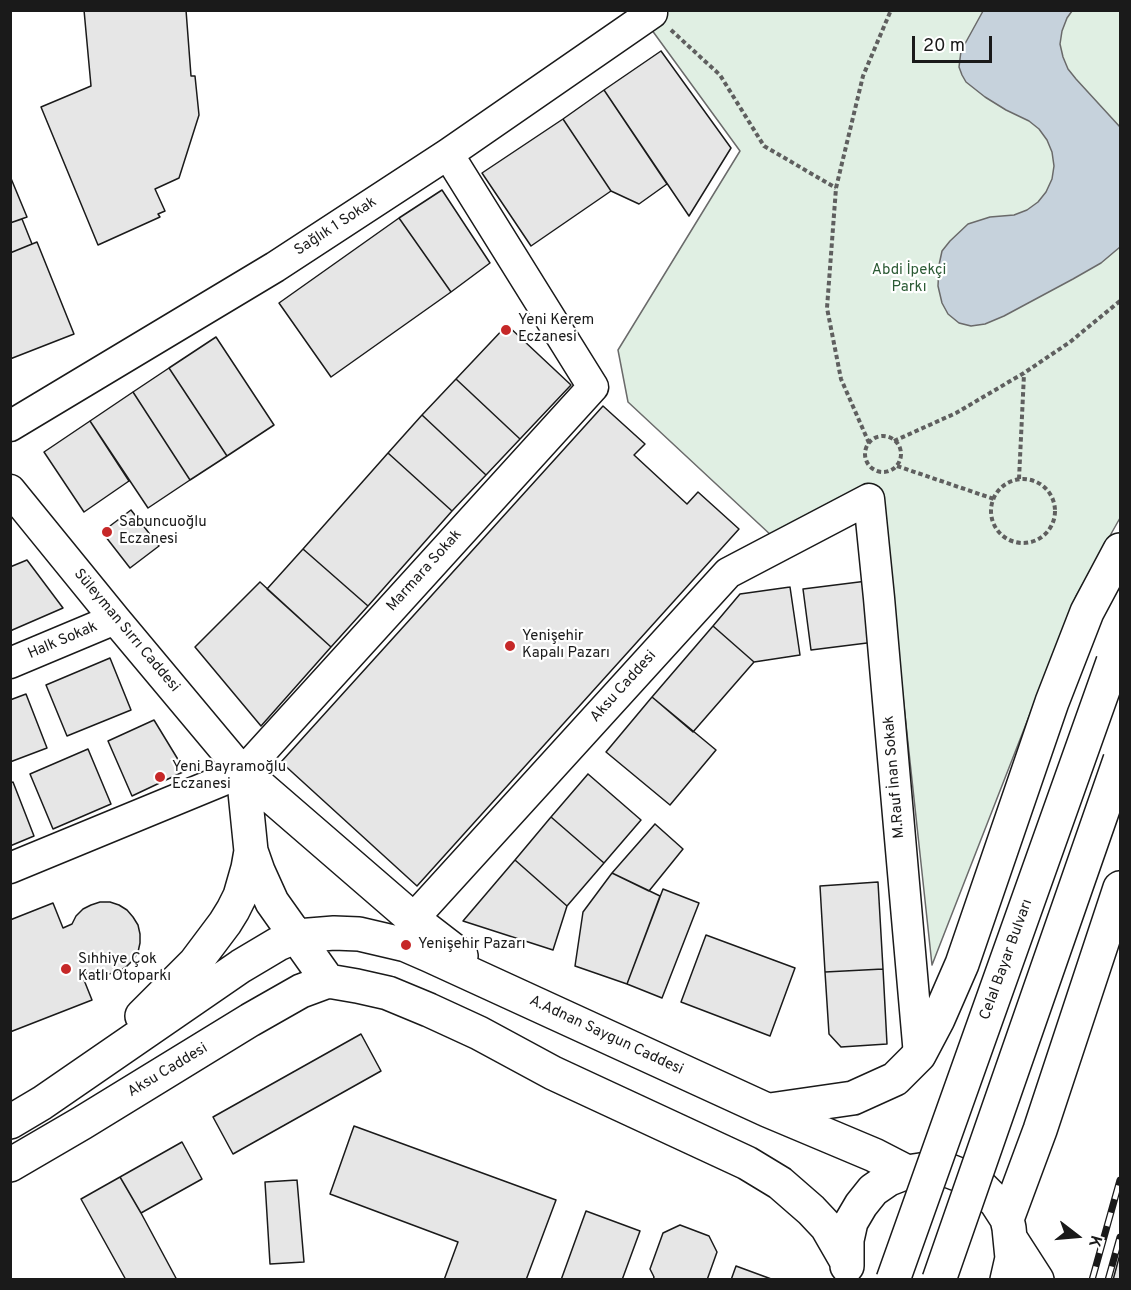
<!DOCTYPE html>
<html>
<head>
<meta charset="utf-8">
<style>
  body { margin:0 }
  #map { position:relative; width:1131px; height:1290px; overflow:hidden; background:#fff; font-family:Overpass,sans-serif }
  canvas { display:block }
  .frame { position:absolute; inset:0; border:12px solid #1a1a1a; pointer-events:none }
  .north { position:absolute; left:1047px; top:1206px; width:60px; height:60px; -webkit-text-stroke:4px #fff; paint-order:stroke; rotate:106deg; font-size:16px; font-weight:700; line-height:24px; text-align:center; color:#1a1a1a }
  .north::after { content:''; display:block; margin:auto; width:21px; height:27px; background:#1a1a1a; clip-path:polygon(50% 0,100% 100%,50% 72%,0 100%) }
  .scale { position:absolute; left:912px; top:36px; width:80px; height:27px; box-sizing:border-box; border:3px solid #1a1a1a; border-top:0; padding-left:8px; font-size:18px; line-height:21px; white-space:nowrap; color:#1a1a1a; -webkit-text-stroke:4px #fff; paint-order:stroke }
</style>
</head>
<body>
<div id="map">
<canvas width="1131" height="1290"></canvas>
<div class="frame"></div>
<div class="north">K</div>
<div class="scale">20 m</div>
</div>
<script>
const ctx = document.querySelector('canvas').getContext('2d');
ctx.lineJoin = 'round';
function fillPath(path, color) {
  ctx.fillStyle = color;
  ctx.fill(path, 'evenodd');
}
function toPath(rows) {
  const path = new Path2D();
  for (const r of rows) {
    if (r.length === 3) {
      path.moveTo(r[0] + r[2], r[1]);
      path.arc(r[0], r[1], r[2], 0, 2 * Math.PI);
      continue;
    }
    path.moveTo(r[0], r[1]);
    for (let i = 2; i < r.length; i += 2) path.lineTo(r[i], r[i + 1]);
  }
  return path;
}
function stroke(path, color, width, dash) {
  ctx.strokeStyle = color;
  ctx.lineWidth = width;
  ctx.lineCap = dash ? 'butt' : 'round';
  ctx.setLineDash(dash || []);
  ctx.stroke(path);
}
function label(font, color, halo, rows, align = 'center') {
  ctx.font = font + ' Overpass,sans-serif';
  ctx.lineWidth = 4.5;
  ctx.setLineDash([]);
  ctx.textBaseline = 'middle';
  ctx.strokeStyle = halo;
  ctx.fillStyle = color;
  for (const [text, x, y, turn = 0] of rows) {
    ctx.save();
    ctx.translate(x, y);
    ctx.rotate((+turn || 0) * Math.PI / 180);
    ctx.textAlign = isNaN(turn) ? turn : align;
    if (halo) ctx.strokeText(text, 0, 0);
    ctx.fillText(text, 0, 0);
    ctx.restore();
  }
}
const green = toPath([
  [638,11,1120,11,1120,518,1076,596,932,965,881,493,773,537,628,402,618,350,740,151,638,11]
]);
const water = toPath([
  [983,11,1072,11,1067,18,1062,31,1060,44,1063,57,1068,69,1076,79,1120,127,1120,247,1101,263,1073,279,1004,316,985,324,971,326,959,323,948,314,942,303,938,286,939,265,942,251,950,241,968,224,990,217,1014,215,1027,210,1038,202,1046,192,1052,179,1054,166,1052,152,1047,140,1039,129,1029,121,1006,110,985,97,966,82,962,75,959,67,961,51,983,11]
]);
const building = toPath([
  [84,10,186,10,191,76,195,76,199,115,179,178,155,189,165,211,158,214,160,217,98,245,41,107,91,86,84,10],
  [661,51,731,148,689,216,604,90,661,51],
  [604,90,667,184,639,204,611,191,563,119,604,90],
  [563,119,611,191,531,246,482,173,563,119],
  [10,176,27,217,10,223,10,176],
  [442,190,490,263,451,292,399,218,442,190],
  [399,218,451,292,331,377,279,303,399,218],
  [22,219,32,244,10,253,10,223,22,219],
  [37,242,74,334,10,359,10,253,37,242],
  [507,325,571,385,520,439,456,379,507,325],
  [216,337,274,425,227,456,169,368,216,337],
  [169,368,227,456,190,480,133,392,169,368],
  [456,379,520,439,486,475,422,415,456,379],
  [133,392,190,480,148,508,90,421,133,392],
  [603,406,645,444,634,455,687,504,698,492,739,529,417,886,281,762,603,406],
  [422,415,486,475,452,511,388,453,422,415],
  [90,421,129,481,84,512,44,452,90,421],
  [388,453,452,511,368,606,303,549,388,453],
  [131,510,159,546,130,568,102,532,131,510],
  [303,549,368,606,331,647,267,589,303,549],
  [27,560,63,608,10,631,10,567,27,560],
  [867,581,875,642,811,650,803,589,867,581],
  [260,582,331,647,261,726,195,647,260,582],
  [790,587,800,655,754,662,713,626,740,594,790,587],
  [713,626,754,662,693,732,652,697,713,626],
  [110,658,131,710,67,736,46,685,110,658],
  [26,694,47,748,10,762,10,700,26,694],
  [652,697,716,750,670,805,606,752,652,697],
  [154,720,185,771,132,796,108,741,154,720],
  [88,749,111,804,53,829,30,774,88,749],
  [588,774,641,820,604,863,551,817,588,774],
  [13,782,34,836,10,846,10,783,13,782],
  [551,817,604,863,567,906,515,860,551,817],
  [655,824,683,849,649,891,612,873,655,824],
  [515,860,567,906,553,950,463,921,515,860],
  [612,873,660,896,627,984,575,966,583,912,612,873],
  [878,882,883,969,825,972,820,886,878,882],
  [663,889,699,903,662,998,627,984,663,889],
  [100,902,110,902,119,905,127,910,133,917,138,925,140,934,140,943,138,952,133,960,126,967,118,972,109,974,91,971,82,975,92,1000,10,1032,10,920,53,903,63,928,72,924,76,916,83,909,91,905,100,902],
  [706,935,795,968,770,1036,681,1002,706,935],
  [883,969,887,1044,841,1047,829,1034,825,972,883,969],
  [361,1034,381,1071,233,1154,213,1117,361,1034],
  [354,1126,556,1200,526,1280,444,1280,458,1242,330,1194,354,1126],
  [182,1142,202,1179,141,1213,120,1177,182,1142],
  [120,1177,141,1213,177,1280,126,1280,81,1199,120,1177],
  [297,1180,304,1262,270,1264,265,1182,297,1180],
  [586,1211,640,1231,622,1280,561,1280,586,1211],
  [680,1225,709,1236,717,1252,707,1280,653,1280,654,1277,650,1269,663,1233,680,1225],
  [1120,1254,1120,1280,1113,1280,1120,1254],
  [736,1266,774,1280,731,1280,736,1266]
]);
const path = toPath([
  [671,30,720,75,764,146,836,188],
  [883,454,18],
  [894,441,956,413,1024,373,1070,342,1120,301],
  [869,443,841,379,827,308,836,188,863,76,891,10],
  [897,466,994,499],
  [1019,479,1024,374],
  [1023,511,32]
]);
const minor = toPath([
  [10,426,275,267,448,154,652,13],
  [10,490,115,619,243,772],
  [10,663,115,619],
  [10,868,243,772,593,387,448,154],
  [413,919,728,573,869,499,879,598,919,1055]
]);
const major = toPath([
  [243,772,413,919,461,956],
  [243,772,251,851,258,871,272,902,328,981],
  [142,1016,195,963,225,923,233,910,240,896,248,868,251,851],
  [770,1110,853,1098,895,1079,919,1055,938,1019,962,964,1052,702,1087,612,1120,550],
  [10,1122,42,1103,241,966,278,944,297,936,334,933,359,934,406,945,429,955,767,1110,874,1155,907,1172],
  [10,1165,82,1123,250,1020,301,991,328,981,357,986,388,993,429,1010,479,1033,553,1073,747,1163,780,1183,811,1210,827,1227,846,1260],
  [1007,1219,1040,1130,1120,888],
  [1010,1238,1037,1280],
  [847,1266,847,1240,851,1222,861,1205,873,1190,889,1179,907,1172,927,1169,947,1170,965,1177,982,1188,996,1202,1007,1219,1009,1228,1012,1258,1007,1280]
]);
const rail = toPath([
  [1092,1280,1120,1180],
  [1108,1280,1120,1237]
]);
const majorBridge = toPath([
  [893,1280,1113,662],
  [939,1280,1120,760]
]);
const markers = [
  [506,330,6,"#c62828"],
  [107,532,6,"#c62828"],
  [510,646,6,"#c62828"],
  [160,777,6,"#c62828"],
  [406,945,6,"#c62828"],
  [66,969,6,"#c62828"]
];
const streetNames = [
  ["Sağlık 1 Sokak",336,227,-33],
  ["Marmara Sokak",425,571,-48],
  ["Süleyman Sırrı Caddesi",126,631,50],
  ["Halk Sokak",63,641,-23],
  ["Aksu Caddesi",624,687,-48],
  ["M.Rauf İnan Sokak",895,777,-95],
  ["Celal Bayar Bulvarı",1007,960,-70],
  ["A.Adnan Saygun Caddesi",606,1036,25],
  ["Aksu Caddesi",168,1071,-31]
];
const parkNames = [
  ["Abdi İpekçi",909,271],
  ["Parkı",909,288]
];
const poiNames = [
  ["Yeni Kerem",518,321],
  ["Eczanesi",518,338],
  ["Sabuncuoğlu",119,523],
  ["Eczanesi",119,540],
  ["Yenişehir",522,637],
  ["Kapalı Pazarı",522,654],
  ["Yeni Bayramoğlu",172,768],
  ["Eczanesi",172,785],
  ["Yenişehir Pazarı",418,945],
  ["Sıhhiye Çok",78,960],
  ["Katlı Otoparkı",78,977]
];
fillPath(green, '#e0efe3');
stroke(green, '#6a6a6a', 1.5);
fillPath(water, '#c6d2dc');
stroke(water, '#6a6a6a', 1.5);
fillPath(building, '#e6e6e6');
stroke(building, '#1a1a1a', 1.5);
stroke(minor, '#1a1a1a', 33);
stroke(major, '#1a1a1a', 36);
stroke(path, '#5f5f5f', 4, [4.5, 3]);
stroke(minor, '#fff', 30);
stroke(major, '#fff', 33);
stroke(rail, '#1a1a1a', 7);
stroke(rail, '#fff', 4.5, [14]);
stroke(majorBridge, '#1a1a1a', 36, []);
stroke(majorBridge, '#fff', 33);
for (const [x, y, r, color] of markers) {
  const dot = new Path2D();
  dot.arc(x, y, r, 0, 2 * Math.PI);
  ctx.fillStyle = color;
  ctx.fill(dot);
  stroke(dot, '#fff', 2);
}
label('15px', '#1a1a1a', '#fff', streetNames);
label('15px', '#2b5a34', '#fff', parkNames);
label('15px', '#1a1a1a', '#fff', poiNames, 'left');
</script>
</body>
</html>
